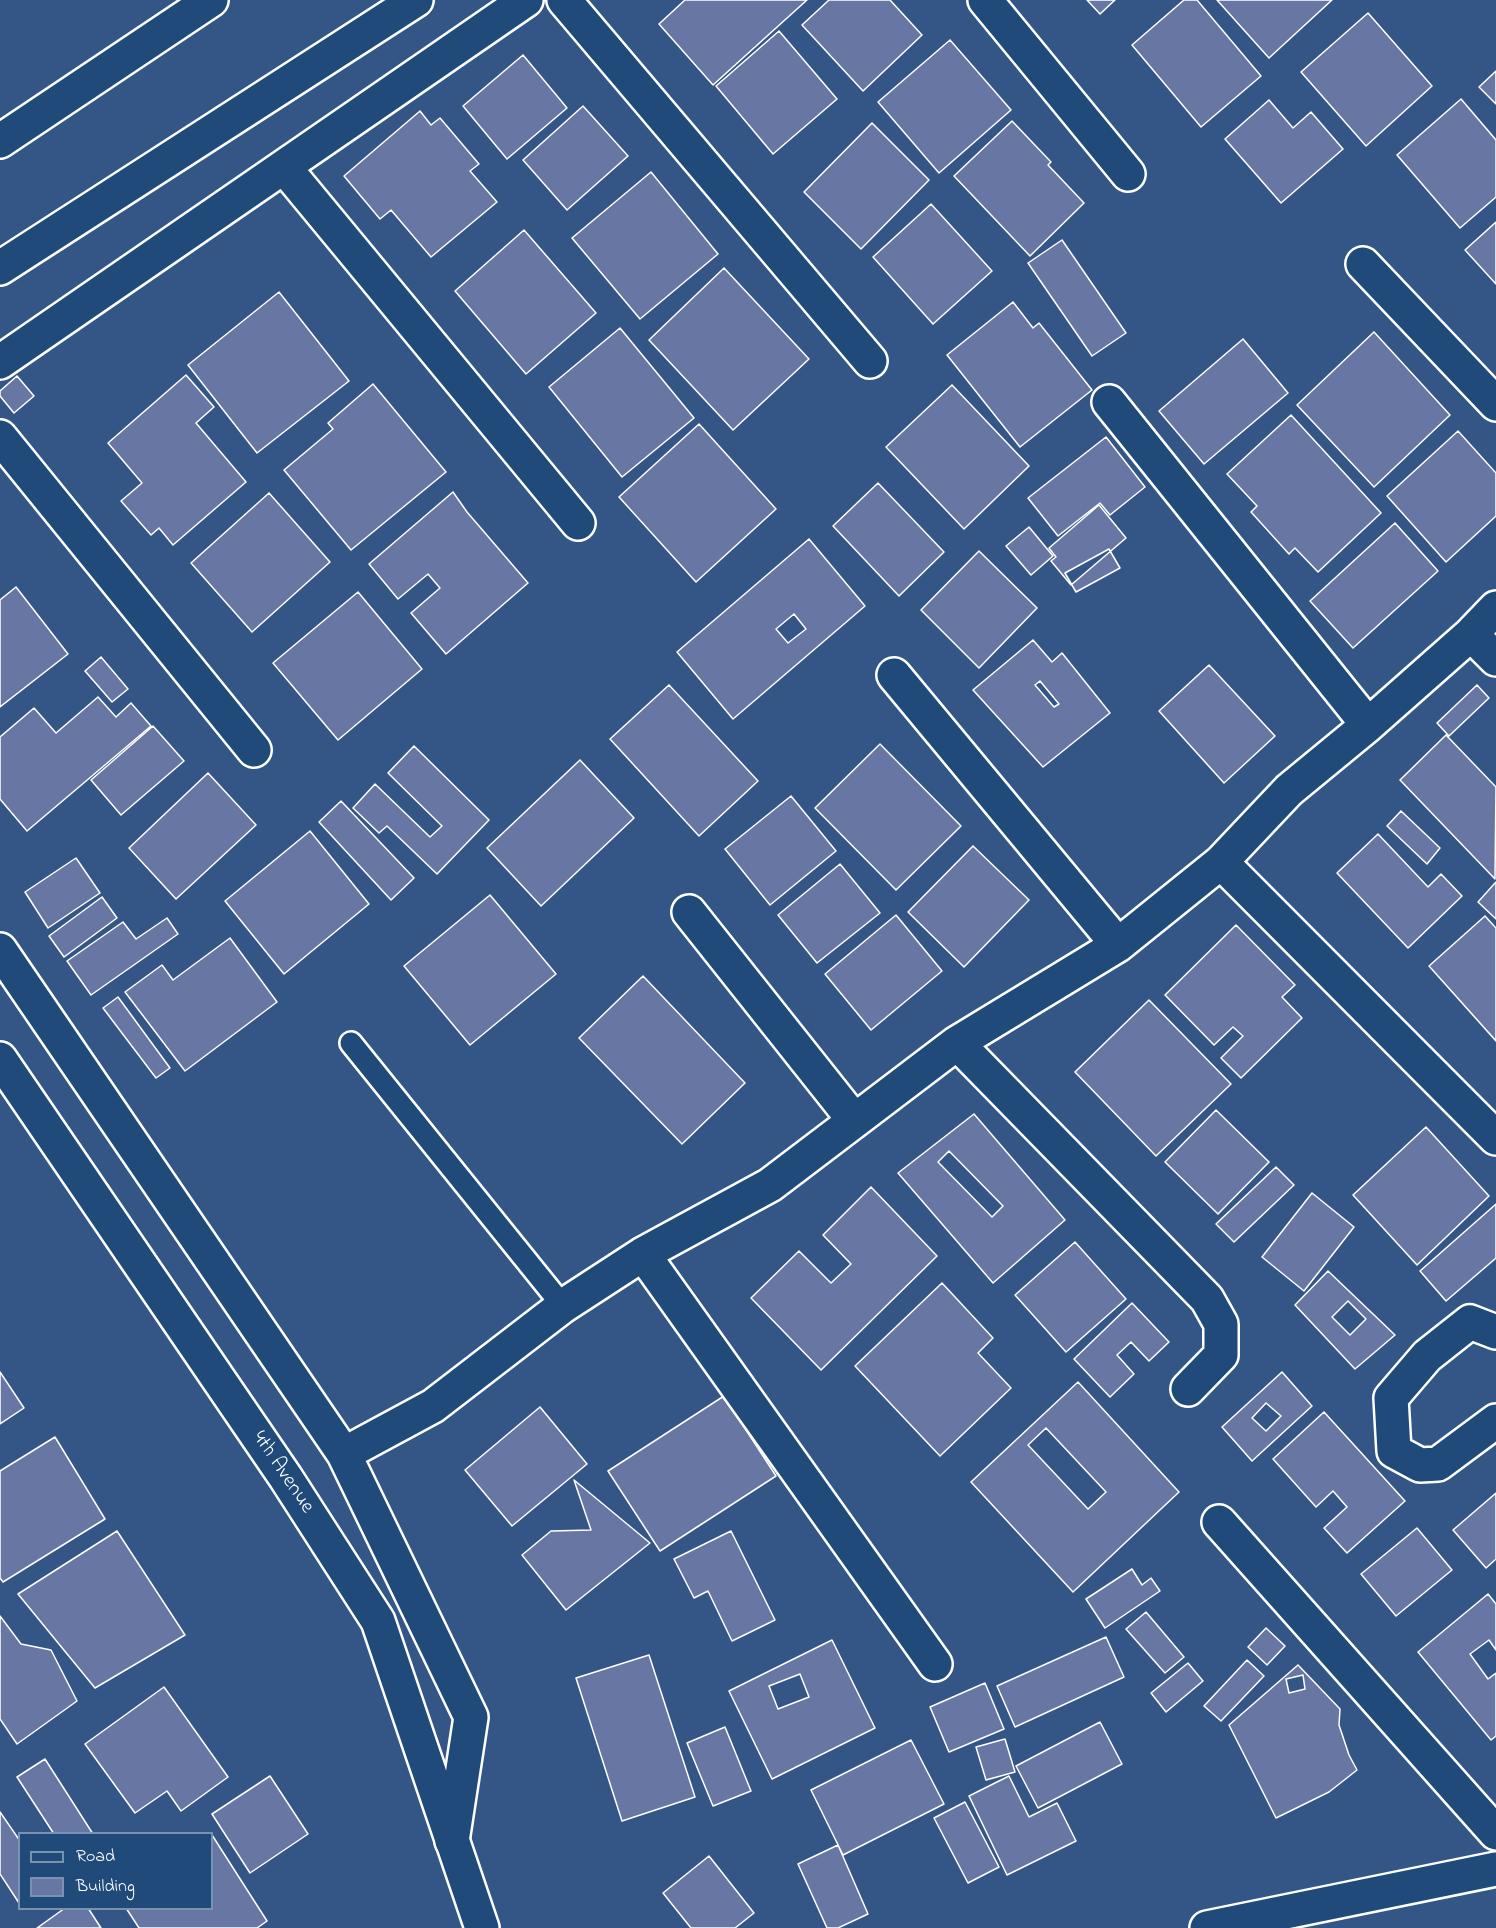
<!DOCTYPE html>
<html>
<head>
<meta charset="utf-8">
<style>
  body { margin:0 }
  #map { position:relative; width:1496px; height:1928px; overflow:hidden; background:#345686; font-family:"Indie Flower",sans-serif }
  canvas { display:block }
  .legend { position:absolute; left:18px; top:1832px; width:195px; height:78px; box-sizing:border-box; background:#1f4a7a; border:2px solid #7992af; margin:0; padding:8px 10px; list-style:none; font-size:18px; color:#fff }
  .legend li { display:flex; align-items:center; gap:12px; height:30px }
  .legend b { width:30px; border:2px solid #7992af }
</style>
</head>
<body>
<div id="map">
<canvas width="1496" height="1928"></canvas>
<ul class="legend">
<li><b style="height:8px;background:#1f4a7a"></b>Road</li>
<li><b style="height:16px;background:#6776a3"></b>Building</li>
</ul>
</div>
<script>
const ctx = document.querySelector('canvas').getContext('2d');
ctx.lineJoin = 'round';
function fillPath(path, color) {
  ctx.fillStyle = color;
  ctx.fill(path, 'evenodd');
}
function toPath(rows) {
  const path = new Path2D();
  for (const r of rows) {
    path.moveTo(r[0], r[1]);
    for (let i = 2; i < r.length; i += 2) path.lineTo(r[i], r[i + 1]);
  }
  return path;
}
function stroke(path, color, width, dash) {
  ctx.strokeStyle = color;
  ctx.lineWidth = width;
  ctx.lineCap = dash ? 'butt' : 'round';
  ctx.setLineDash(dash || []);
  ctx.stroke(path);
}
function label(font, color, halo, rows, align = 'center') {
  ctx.font = font + ' "Indie Flower",sans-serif';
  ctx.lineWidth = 5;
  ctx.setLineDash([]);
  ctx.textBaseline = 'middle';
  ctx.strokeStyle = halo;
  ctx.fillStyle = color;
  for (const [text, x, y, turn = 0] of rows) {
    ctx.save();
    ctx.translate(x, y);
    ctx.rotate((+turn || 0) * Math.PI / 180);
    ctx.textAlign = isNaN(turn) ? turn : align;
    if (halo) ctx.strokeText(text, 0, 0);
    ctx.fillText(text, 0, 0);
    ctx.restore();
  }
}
const building = toPath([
  [685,0,807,0,713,85,659,24,685,0],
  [829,0,890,0,922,35,863,91,802,25,829,0],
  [1087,0,1115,0,1100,14,1087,0],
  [1184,0,1197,0,1261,76,1201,127,1132,45,1184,0],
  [1217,0,1332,0,1269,58,1217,0],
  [1368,13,1432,86,1366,146,1301,72,1368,13],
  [779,31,837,99,773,154,716,86,779,31],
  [950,40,1011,110,939,173,878,102,950,40],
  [523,55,567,108,507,159,463,106,523,55],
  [1496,71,1496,104,1479,87,1496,71],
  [1461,99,1496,140,1496,197,1460,228,1397,155,1461,99],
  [1269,100,1293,128,1311,112,1343,149,1281,203,1225,139,1269,100],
  [583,106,628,156,567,210,523,160,583,106],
  [420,111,431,125,440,118,479,164,470,171,497,202,431,257,391,210,380,219,344,176,420,111],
  [1012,121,1051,162,1048,165,1084,203,1030,256,954,176,1012,121],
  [872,123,929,180,861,249,804,192,872,123],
  [651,172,718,254,640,319,572,238,651,172],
  [931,204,992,271,933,324,873,257,931,204],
  [1496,222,1496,284,1465,250,1496,222],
  [524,230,596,313,526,374,455,291,524,230],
  [1062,240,1126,333,1092,356,1028,263,1062,240],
  [724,268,809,359,733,430,649,340,724,268],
  [279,292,349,381,257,453,188,365,279,292],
  [1013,302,1033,328,1039,323,1092,390,1020,447,947,355,1013,302],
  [620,328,694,418,622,477,549,387,620,328],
  [1374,332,1450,415,1374,487,1297,405,1374,332],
  [1243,339,1288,393,1204,464,1159,411,1243,339],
  [186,375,214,407,196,423,246,482,173,545,159,528,151,535,121,501,142,483,108,443,186,375],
  [17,376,34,396,14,413,0,396,0,391,17,376],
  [373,384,446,472,351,550,284,470,333,429,328,423,373,384],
  [952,385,1029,466,964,529,886,447,952,385],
  [1291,415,1381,513,1318,572,1295,548,1289,554,1251,512,1257,506,1227,474,1291,415],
  [699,424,776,509,696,582,619,497,699,424],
  [1458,431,1496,473,1496,516,1446,562,1387,496,1458,431],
  [1106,437,1145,487,1110,515,1100,503,1058,536,1028,498,1106,437],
  [878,483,944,552,899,596,833,526,878,483],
  [453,492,467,512,528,583,446,654,411,613,440,588,428,574,398,599,369,564,453,492],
  [269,493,330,562,252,632,191,563,269,493],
  [1099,505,1126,538,1071,585,1051,561,1056,557,1049,548,1099,505],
  [1395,523,1438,571,1353,648,1310,601,1395,523],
  [1029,527,1053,556,1031,575,1006,546,1029,527],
  [809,539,865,606,733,719,677,652,809,539],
  [794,614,806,629,788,643,776,629,794,614],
  [1109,549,1120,568,1076,592,1065,573,1109,549],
  [979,551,1037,608,979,668,921,610,979,551],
  [16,587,68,654,0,707,0,600,16,587],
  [358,592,422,669,338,740,273,663,358,592],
  [1033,640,1052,662,1062,653,1110,713,1043,767,973,690,1033,640],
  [1040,681,1059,704,1054,707,1035,685,1040,681],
  [101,657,128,689,112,702,85,671,101,657],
  [1209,665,1275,736,1224,783,1159,711,1209,665],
  [669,685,758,781,699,836,610,739,669,685],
  [1477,685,1489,698,1449,736,1437,723,1477,685],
  [98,697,116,717,131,703,151,726,27,831,0,799,0,737,34,708,56,733,98,697],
  [153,726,184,761,121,815,91,780,153,726],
  [1446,735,1496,787,1495,879,1400,780,1446,735],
  [880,744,961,826,896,890,815,808,880,744],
  [414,746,489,820,437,874,387,826,379,833,353,808,375,784,430,837,442,826,388,773,414,746],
  [580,760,634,818,541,906,487,848,580,760],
  [208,773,256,825,176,899,129,848,208,773],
  [791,796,836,851,770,905,725,849,791,796],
  [341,801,414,878,391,900,319,822,341,801],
  [1401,811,1440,848,1427,864,1387,826,1401,811],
  [310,831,369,904,284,974,225,901,310,831],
  [1378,834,1428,887,1441,874,1462,896,1408,948,1337,873,1378,834],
  [973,846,1029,900,964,967,908,912,973,846],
  [76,858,100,893,48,928,25,892,76,858],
  [840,864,880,913,817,963,778,915,840,864],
  [1496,882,1496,919,1478,902,1496,882],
  [490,895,556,974,470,1045,404,966,490,895],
  [102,897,117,918,64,957,49,936,102,897],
  [896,915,942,971,871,1030,825,974,896,915],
  [1485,916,1496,928,1496,1041,1429,966,1485,916],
  [167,918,178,934,91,995,67,961,123,922,136,939,167,918],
  [1236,925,1295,985,1282,997,1302,1018,1241,1078,1221,1058,1243,1036,1233,1027,1214,1045,1165,995,1236,925],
  [230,938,277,1002,185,1071,125,992,162,965,173,980,230,938],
  [643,976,745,1083,682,1144,579,1038,643,976],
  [118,997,170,1068,156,1078,103,1008,118,997],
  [1149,1000,1231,1084,1156,1156,1075,1072,1149,1000],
  [1216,1110,1269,1162,1218,1214,1165,1162,1216,1110],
  [974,1114,1065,1220,993,1283,898,1173,974,1114],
  [949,1151,1003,1206,992,1217,938,1162,949,1151],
  [1426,1127,1489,1196,1417,1265,1353,1195,1426,1127],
  [1276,1167,1294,1185,1234,1242,1216,1224,1276,1167],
  [871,1187,937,1256,821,1370,751,1298,799,1251,831,1283,851,1264,823,1235,871,1187],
  [1312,1193,1354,1227,1304,1291,1262,1257,1312,1193],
  [1496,1204,1496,1258,1446,1301,1420,1271,1496,1204],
  [1075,1242,1126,1299,1066,1352,1015,1295,1075,1242],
  [1328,1271,1395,1335,1355,1369,1295,1305,1328,1271],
  [1348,1301,1366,1319,1350,1335,1332,1317,1348,1301],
  [942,1283,993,1338,978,1353,1011,1388,940,1456,855,1366,942,1283],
  [1132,1303,1169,1342,1149,1361,1131,1342,1117,1355,1134,1374,1110,1397,1074,1359,1132,1303],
  [0,1372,24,1408,0,1424,0,1372],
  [1282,1372,1312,1406,1252,1461,1222,1427,1282,1372],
  [1266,1403,1281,1416,1266,1431,1252,1418,1266,1403],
  [1078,1382,1179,1492,1073,1592,971,1482,1078,1382],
  [1046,1428,1106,1492,1088,1509,1028,1445,1046,1428],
  [724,1396,776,1476,660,1551,608,1471,724,1396],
  [540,1407,587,1464,512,1526,465,1470,540,1407],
  [1324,1412,1405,1501,1347,1553,1324,1528,1347,1507,1333,1491,1316,1507,1273,1459,1324,1412],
  [55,1437,105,1519,3,1582,0,1578,0,1471,55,1437],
  [574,1480,650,1543,566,1610,522,1555,551,1531,591,1530,574,1480],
  [1496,1493,1496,1559,1486,1568,1453,1530,1496,1493],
  [1417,1528,1452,1570,1396,1616,1361,1574,1417,1528],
  [117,1531,185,1635,95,1688,18,1594,117,1531],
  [731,1531,775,1620,732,1641,708,1591,694,1598,674,1559,731,1531],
  [1132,1569,1142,1585,1151,1578,1160,1591,1105,1628,1086,1599,1132,1569],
  [1488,1594,1496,1604,1496,1650,1489,1640,1470,1654,1488,1679,1496,1673,1496,1736,1491,1740,1418,1652,1488,1594],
  [1146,1612,1184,1657,1165,1673,1126,1629,1146,1612],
  [0,1616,21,1644,51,1650,77,1701,17,1744,0,1719,0,1616],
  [1266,1628,1285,1646,1267,1665,1248,1647,1266,1628],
  [1106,1637,1124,1677,1015,1727,997,1686,1106,1637],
  [832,1640,875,1728,772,1779,729,1691,832,1640],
  [800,1674,809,1697,778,1709,769,1686,800,1674],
  [649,1655,695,1797,622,1821,576,1678,649,1655],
  [1247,1660,1264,1676,1221,1721,1204,1706,1247,1660],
  [1188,1663,1203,1681,1166,1712,1151,1693,1188,1663],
  [1298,1665,1340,1709,1339,1725,1349,1755,1357,1770,1329,1792,1276,1818,1229,1725,1298,1665],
  [1303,1675,1305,1689,1289,1693,1286,1679,1303,1675],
  [985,1683,1004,1729,949,1752,930,1707,985,1683],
  [164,1687,228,1777,181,1811,167,1791,135,1813,85,1744,164,1687],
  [1100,1722,1122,1764,1038,1808,1016,1766,1100,1722],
  [725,1727,751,1791,713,1806,687,1743,725,1727],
  [1005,1739,1015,1772,986,1780,976,1747,1005,1739],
  [911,1740,944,1804,843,1855,811,1790,911,1740],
  [45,1759,93,1834,54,1834,17,1777,45,1759],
  [270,1776,308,1834,250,1873,212,1814,270,1776],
  [1009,1776,1029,1817,1057,1803,1076,1841,1007,1875,969,1796,1009,1776],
  [965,1802,999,1867,968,1883,934,1818,965,1802],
  [0,1812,20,1841,19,1903,0,1874,0,1812],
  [212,1835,267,1921,257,1928,139,1928,126,1908,212,1908,212,1835],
  [838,1845,868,1914,838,1928,827,1928,798,1864,838,1845],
  [709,1856,754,1913,735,1928,691,1928,663,1893,709,1856],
  [65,1908,88,1908,101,1928,37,1928,65,1908]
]);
const service = toPath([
  [351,1043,563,1306]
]);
const minor = toPath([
  [564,0,870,361],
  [985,0,1128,174],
  [0,141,211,0],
  [284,167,578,523],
  [1363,264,1496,404],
  [0,362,526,0],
  [1109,402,1368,725],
  [0,437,254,750],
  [1471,634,1496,659],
  [894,675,1118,945],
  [1221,862,1496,1138],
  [689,912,854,1120],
  [0,950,344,1454,471,1717,452,1841],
  [957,1043,1207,1299,1221,1324,1221,1355,1188,1389],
  [643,1254,935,1664],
  [1496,1332,1470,1322,1427,1356,1391,1398,1394,1451,1420,1465,1438,1464,1496,1421],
  [344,1454,433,1406,563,1306,643,1254,770,1185,957,1043,1118,945,1221,862,1289,790,1368,725,1471,634,1496,608],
  [1219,1522,1496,1833],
  [1207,1928,1496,1869]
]);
const tertiary = toPath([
  [0,268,416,0]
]);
const secondary = toPath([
  [0,1059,286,1478,378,1621,482,1928]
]);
const streetNames = [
  ["4th Avenue",282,1473,56]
];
fillPath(building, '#6776a3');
stroke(building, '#fff', 1.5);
stroke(service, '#fff', 26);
stroke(minor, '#fff', 38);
stroke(tertiary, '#fff', 38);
stroke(secondary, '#fff', 38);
stroke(service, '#1f4a7a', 21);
stroke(minor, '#1f4a7a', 33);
stroke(tertiary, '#1f4a7a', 33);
stroke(secondary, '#1f4a7a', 33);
label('21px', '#fff', '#1f4a7a', streetNames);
</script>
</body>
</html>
